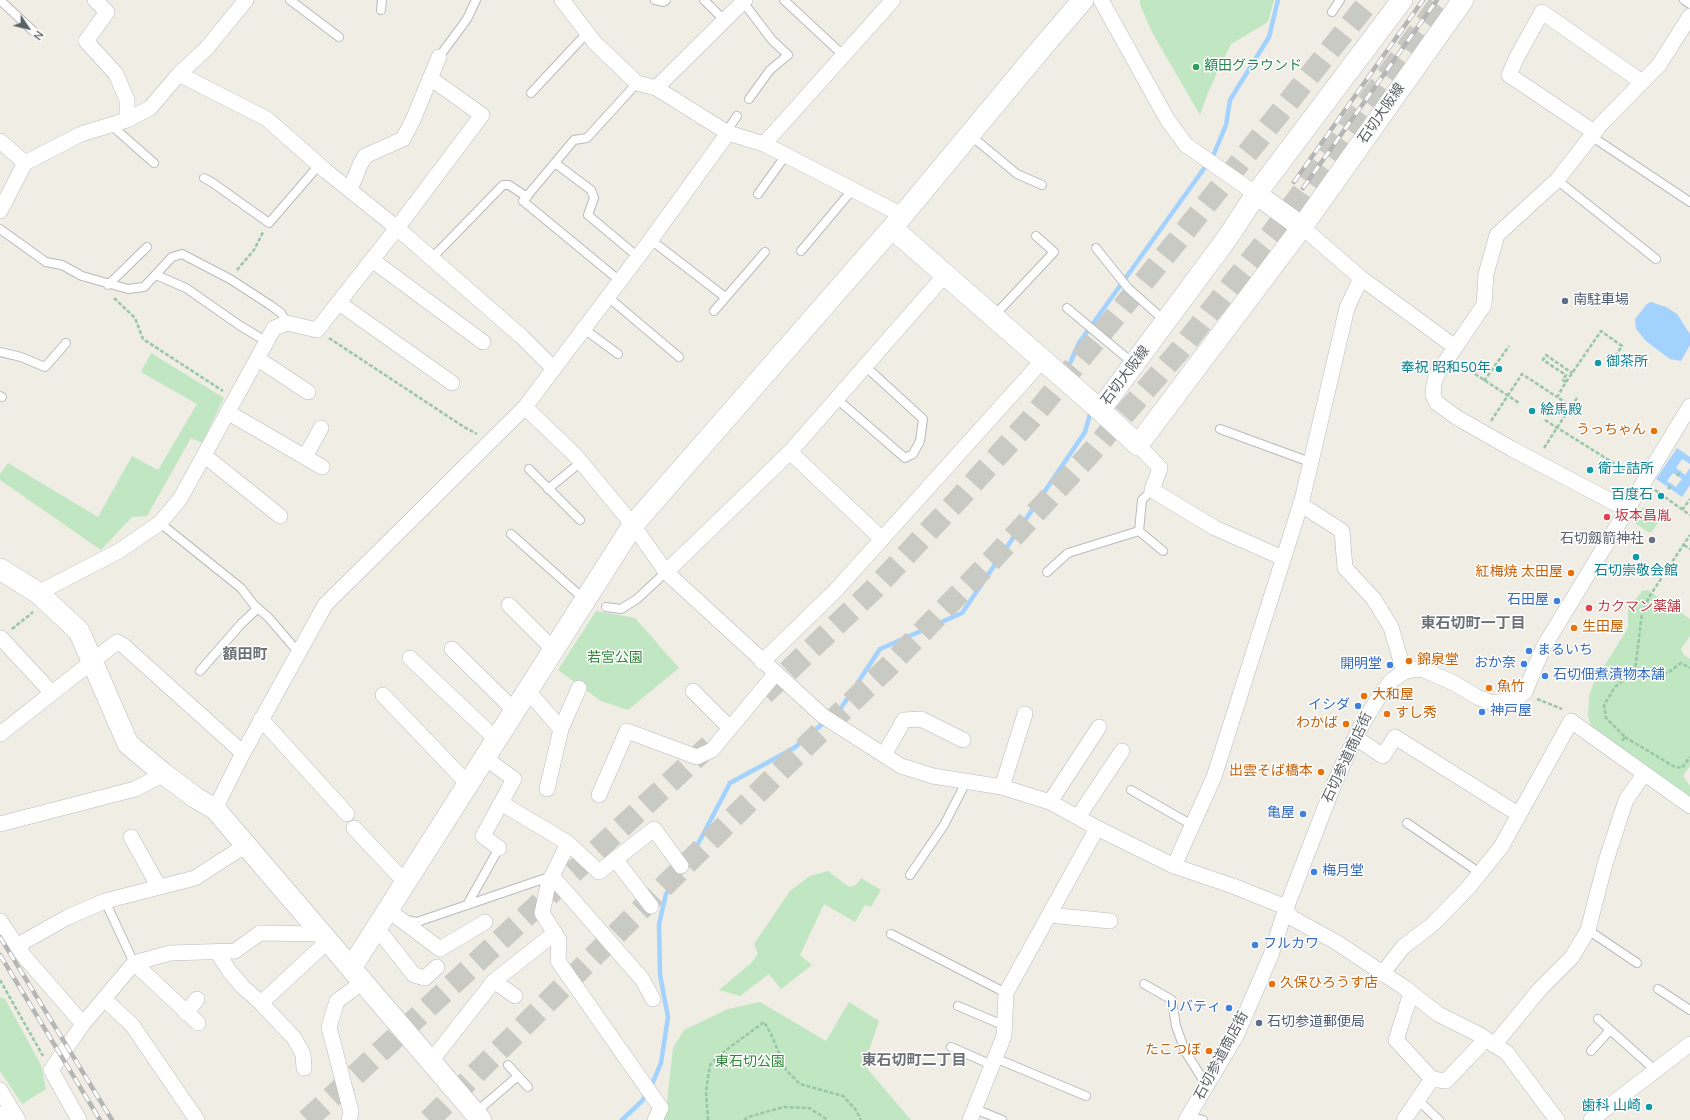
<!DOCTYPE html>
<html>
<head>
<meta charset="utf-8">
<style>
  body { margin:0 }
  #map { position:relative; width:1690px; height:1120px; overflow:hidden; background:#efede4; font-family:"Nunito Sans",sans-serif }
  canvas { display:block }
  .north { position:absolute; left:8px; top:8px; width:40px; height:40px; -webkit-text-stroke:3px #fff; paint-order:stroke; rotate:125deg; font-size:11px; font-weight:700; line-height:16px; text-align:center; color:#5c6065 }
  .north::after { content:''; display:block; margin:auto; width:14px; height:18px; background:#5c6065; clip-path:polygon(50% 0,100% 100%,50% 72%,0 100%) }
</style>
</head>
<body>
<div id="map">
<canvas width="1690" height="1120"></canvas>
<div class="north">N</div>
</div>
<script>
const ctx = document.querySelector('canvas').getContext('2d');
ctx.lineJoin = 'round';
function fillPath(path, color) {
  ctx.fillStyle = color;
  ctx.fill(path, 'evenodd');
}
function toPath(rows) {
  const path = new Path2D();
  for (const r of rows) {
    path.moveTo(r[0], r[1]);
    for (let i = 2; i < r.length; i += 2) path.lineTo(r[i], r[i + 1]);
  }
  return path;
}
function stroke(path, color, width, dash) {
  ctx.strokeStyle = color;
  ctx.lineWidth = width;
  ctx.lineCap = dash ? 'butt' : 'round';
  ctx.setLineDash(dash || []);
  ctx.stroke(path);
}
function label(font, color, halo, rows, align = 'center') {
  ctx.font = font + ' "Nunito Sans","Noto Sans JP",sans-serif';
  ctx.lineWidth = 3;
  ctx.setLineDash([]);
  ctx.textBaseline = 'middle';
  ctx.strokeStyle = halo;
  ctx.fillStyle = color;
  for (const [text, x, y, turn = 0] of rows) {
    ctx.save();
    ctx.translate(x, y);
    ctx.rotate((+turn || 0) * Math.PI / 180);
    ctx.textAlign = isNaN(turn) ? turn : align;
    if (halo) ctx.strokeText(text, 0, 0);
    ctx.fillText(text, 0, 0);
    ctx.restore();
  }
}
const green = toPath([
  [1140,0,1274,0,1268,22,1231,44,1209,90,1200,115,1152,32,1140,5],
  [151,353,224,398,202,443,191,438,147,516,132,517,101,550,0,480,0,474,8,463,98,517,132,456,158,470,197,404,141,372],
  [1645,507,1659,516,1660,520,1652,532,1648,532,1635,523,1633,518,1640,509],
  [1648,590,1690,619,1690,636,1681,649,1684,655,1690,659,1690,766,1683,776,1690,786,1690,800,1591,726,1588,716,1589,696,1594,682,1628,628,1628,610,1642,591],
  [596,611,635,618,679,668,628,710,601,701,558,670],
  [828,871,849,887,856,885,861,878,881,890,871,907,865,905,855,922,824,904,800,955,812,965,781,989,769,974,740,996,719,990,751,963,758,954,754,944,790,891,810,876],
  [0,997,5,999,41,1065,46,1089,22,1104,0,1071],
  [760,1002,826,1041,849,1002,879,1021,864,1065,911,1120,663,1120,666,1111,673,1048,684,1030,728,1009]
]);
const water = toPath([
  [1651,302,1666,307,1677,314,1690,334,1690,345,1681,361,1670,359,1647,342,1636,329,1635,319,1647,304],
  [1677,448,1690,457,1690,464,1682,459,1676,468,1685,475,1690,468,1690,485,1682,497,1656,479],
  [1673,473,1682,479,1676,487,1667,481]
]);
const stream = toPath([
  [1068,373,1067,370,1079,343,1213,156,1226,125,1230,100,1269,37,1278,0],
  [622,1120,642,1101,650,1089,661,1063,668,1017,660,975,659,924,666,894,688,863,730,783,794,748,841,708,880,649,962,613,1085,432,1090,414,1089,411]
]);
const highwayTunnel = toPath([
  [764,694,875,588,956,502,1031,419,1177,241,1370,0],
  [307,1120,713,742],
  [429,1120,781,770,888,667,992,560,1088,456,1180,350,1271,235,1442,0]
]);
const path = toPath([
  [237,270,254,250,263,232],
  [114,298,135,318,143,339,223,391],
  [329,338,464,427,477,434],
  [1460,364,1519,403],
  [1484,381,1509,346],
  [1566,382,1601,331,1622,346,1611,362,1612,363],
  [1571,406,1578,397],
  [1545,420,1631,474],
  [1491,421,1522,374,1557,397],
  [1544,448,1571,406,1557,397,1566,382,1563,380,1566,375,1543,360,1546,355,1572,373],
  [1677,476,1681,471],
  [1668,489,1672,484],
  [1655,490,1690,515],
  [1682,510,1690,499],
  [1684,545,1690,549],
  [12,629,33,612],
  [1635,671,1647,677,1657,676,1669,672,1681,663,1690,668],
  [1537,699,1562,709],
  [1625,737,1673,766,1682,768,1690,757],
  [1622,741,1625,737,1606,718,1604,705,1615,687,1635,671,1642,613,1649,597,1690,535],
  [0,980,43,1056],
  [708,1120,706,1092,710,1065,722,1053,764,1022,771,1034,786,1070,800,1084,843,1096,856,1110,861,1120],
  [744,1120,748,1117,784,1107,809,1108,828,1120]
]);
const lane = toPath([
  [0,0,33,31],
  [290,0,339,37],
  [655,0,664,2,666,0],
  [704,0,724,20],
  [784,0,843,55],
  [1684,0,1690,4],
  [743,2,772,40,788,55,770,70,749,99],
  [381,10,382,0],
  [1332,12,1340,0],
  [439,57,467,19,476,0],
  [531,93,587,33],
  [111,125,154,163],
  [726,132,737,116],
  [970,135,1017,174,1042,185],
  [1591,136,1690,202],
  [555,163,591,190,594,198,588,215,638,257],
  [204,178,213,183,269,223,319,165],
  [1557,180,1656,259],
  [758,194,786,155],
  [0,229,46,262,62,265,82,276,128,289,144,287,172,257,182,254,230,279,270,305,281,313,287,323],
  [651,240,725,297],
  [1096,248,1128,288,1165,321],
  [801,251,853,189],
  [432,258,503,185,509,185,527,197],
  [156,275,186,288,239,325,267,342],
  [620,281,523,201,574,140,587,138,637,83],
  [108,285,147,247],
  [608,297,679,357],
  [1067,308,1134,364],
  [714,311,765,252],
  [993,317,1054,252,1036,236],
  [584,329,618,354],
  [0,352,21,357,45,367,66,343],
  [0,396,2,397],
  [837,399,905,458,913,454,920,441,923,419,865,366],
  [1220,429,1310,462],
  [529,469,580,520],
  [548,489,581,462],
  [1152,490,1142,500,1139,531,1163,551],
  [160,523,241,588,254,605,268,617,299,653],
  [511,534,585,600],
  [1047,572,1068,553,1139,531],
  [606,607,621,609,637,599,666,572],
  [200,671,241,624,258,608],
  [1131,790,1192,825],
  [1407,823,1480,873],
  [910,875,944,825,966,782],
  [105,901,134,963],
  [467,905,499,848],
  [406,920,417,922,552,876],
  [1588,930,1637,963],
  [891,934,1006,993],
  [1144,984,1172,1000,1176,1026,1185,1051,1207,1086],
  [1658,989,1690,1010],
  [958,1006,1005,1026],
  [1598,1019,1655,1070],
  [951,1047,992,1065],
  [1591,1051,1610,1030],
  [995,1058,1086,1096],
  [508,1065,528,1087],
  [1418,1100,1439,1120],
  [975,1109,1002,1120],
  [475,1113,518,1076],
  [1188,1116,1203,1120]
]);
const street = toPath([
  [95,0,107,12,86,41,116,74,127,100,127,120],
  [562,0,595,43,637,83,656,88,728,133,764,144,902,215],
  [1101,0,1167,119,1186,145,1256,194],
  [179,74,267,119,326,171,397,228,522,337,554,369],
  [656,88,745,0],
  [1594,132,1509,75,1517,57,1542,12,1642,82],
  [0,141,25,163],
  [764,144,893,0],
  [350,190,360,165,365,156,403,139,413,120,439,57],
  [0,211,25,163,81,134,127,120,150,108,179,74,206,49,246,0],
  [1302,227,1361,278,1455,347],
  [372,260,483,342],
  [339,303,452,383],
  [258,359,308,392],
  [525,407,576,456,633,525,666,572,823,716,901,766,933,776,1002,787,1050,802,1097,828,1174,866,1233,886,1283,906,1292,918,1336,942,1405,988,1438,1014,1480,1035,1507,1053,1557,1120],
  [229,413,322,467],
  [1138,445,1160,468,1152,490,1215,528,1283,558],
  [790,452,882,539],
  [205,456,280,516],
  [305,457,321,428],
  [1300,504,1342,531,1345,568,1373,598,1391,627,1404,672],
  [1626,509,1512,449,1456,417,1437,403,1433,395,1434,384,1437,374,1484,305,1486,274,1497,235,1557,180,1601,124,1659,65,1690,16],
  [666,572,790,452,945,275],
  [38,593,119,551,160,523,180,499,274,328,287,323,317,330,397,228,482,115,430,78],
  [509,605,554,650],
  [0,639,1,638,52,693],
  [452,649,515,711],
  [410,658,497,740],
  [762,662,836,590,1043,360],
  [528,691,561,729],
  [693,691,730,728],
  [383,695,468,784],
  [261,719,347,814],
  [0,734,117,642,124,646,243,753],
  [1356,738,1383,756,1395,737,1518,814],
  [884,755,904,720,921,719,963,740],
  [485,758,514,779,483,836,499,848],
  [1002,787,1025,714],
  [547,789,561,729,579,688],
  [599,795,627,731,697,757,712,750,775,674],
  [1050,802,1099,727],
  [501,803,568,843,548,885,542,913,559,940,558,961,661,1108,655,1120],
  [215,809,243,753,325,605,525,407,647,245,728,133],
  [1078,817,1122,751],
  [0,824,135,789,164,774],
  [354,828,406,883],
  [131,837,159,887],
  [568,843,599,872,654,829,681,866],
  [615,859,651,906],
  [1174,866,1214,777,1302,500,1347,308,1361,278],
  [552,876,642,979,653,999],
  [388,910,440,949,485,922],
  [1049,915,1110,921],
  [0,921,23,955,83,1024],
  [377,928,414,975,425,978,437,967],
  [18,948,25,941,68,917,105,901,195,878,246,845],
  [217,952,230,972,243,987,261,1003,294,1038,303,1054,304,1068],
  [134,963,198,1023],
  [1382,974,1403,947,1432,925,1468,888,1501,847,1571,721,1690,806],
  [494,981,555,933],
  [104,999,132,1025,197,1120],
  [261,1003,328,941],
  [186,1013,197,999],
  [1494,1045,1540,989,1572,957,1588,930,1605,864,1626,800,1644,774],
  [431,1061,494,981,515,996],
  [1432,1079,1446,1081,1486,1039],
  [0,1090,18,1120],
  [2,1120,9,1106],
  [79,1120,51,1070,83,1024,134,963,170,953,235,951,260,933,322,934],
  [349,1120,351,1112,329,1027,337,1001,363,982],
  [970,1120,1004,1036,1006,993,1097,828],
  [1186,1120,1236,1036,1271,955,1285,911,1336,779,1361,726,1377,700,1391,681,1404,672,1416,669,1424,670,1454,683,1477,697,1492,703,1516,699,1525,692,1543,648,1690,406],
  [1404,1120,1432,1079,1396,1040,1411,993],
  [1591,1120,1690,1044]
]);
const secondary = toPath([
  [1256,194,1302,227],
  [892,228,1100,410,1138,445,1302,227,1463,0],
  [1100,410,1228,237,1256,194,1402,0],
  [0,569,38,593,79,631,128,744,164,774,196,798,215,809,481,1120],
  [351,968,633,525,892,228,1045,44,1083,0]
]);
const rail = toPath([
  [1294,182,1423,0],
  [1303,188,1437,0],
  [0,937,112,1120],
  [0,955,100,1120]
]);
const markers = [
  [1196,67,4,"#2e9e5b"],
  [1565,301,4,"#5c6f8a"],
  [1598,363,4,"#0f9aa8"],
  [1499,369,4,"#0f9aa8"],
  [1532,411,4,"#0f9aa8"],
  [1654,431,4,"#e8710a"],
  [1590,470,4,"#0f9aa8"],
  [1661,496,4,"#0f9aa8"],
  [1607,517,4,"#e0444e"],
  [1652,540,4,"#6b7280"],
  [1636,557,4,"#0f9aa8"],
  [1571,573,4,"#e8710a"],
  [1557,601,4,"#3f7fe0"],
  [1589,608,4,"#e0444e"],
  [1574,628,4,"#e8710a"],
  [1529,651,4,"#3f7fe0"],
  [1409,661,4,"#e8710a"],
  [1524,664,4,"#3f7fe0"],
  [1390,665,4,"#3f7fe0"],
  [1545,676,4,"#3f7fe0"],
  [1489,688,4,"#e8710a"],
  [1364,696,4,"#e8710a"],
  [1358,706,4,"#3f7fe0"],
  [1482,712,4,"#3f7fe0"],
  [1387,714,4,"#e8710a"],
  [1346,724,4,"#e8710a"],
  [1321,772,4,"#e8710a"],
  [1303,814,4,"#3f7fe0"],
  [1314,872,4,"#3f7fe0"],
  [1255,945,4,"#3f7fe0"],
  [1272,984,4,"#e8710a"],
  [1229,1008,4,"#3f7fe0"],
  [1259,1023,4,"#5c6f8a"],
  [1209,1051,4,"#e8710a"],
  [1649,1107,4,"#0f9aa8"]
];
const leisureNames = [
  ["額田グラウンド",1204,67]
];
const streetNames = [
  ["石切大阪線",1382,114,-55],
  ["石切大阪線",1126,376,-53],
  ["石切参道商店街",1348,758,-65],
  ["石切参道商店街",1222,1056,-62]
];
const serviceNames = [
  ["南駐車場",1573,301],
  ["石切参道郵便局",1267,1023]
];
const cultureNames = [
  ["御茶所",1606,363],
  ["奉祝 昭和50年",1491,369,"right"],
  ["絵馬殿",1540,411],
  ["衛士詰所",1598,470],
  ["百度石",1653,496,"right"],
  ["石切崇敬会館",1636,572,"center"],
  ["歯科 山崎",1641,1107,"right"]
];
const foodNames = [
  ["うっちゃん",1646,431,"right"],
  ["紅梅焼 太田屋",1563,573,"right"],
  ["生田屋",1582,628],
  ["錦泉堂",1417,661],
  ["魚竹",1497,688],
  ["大和屋",1372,696],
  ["すし秀",1395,714],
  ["わかば",1338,724,"right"],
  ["出雲そば橋本",1313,772,"right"],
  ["久保ひろうす店",1280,984],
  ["たこつぼ",1201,1051,"right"]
];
const healthNames = [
  ["坂本昌胤",1615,517],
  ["カクマン薬舗",1597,608]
];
const worshipNames = [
  ["石切劔箭神社",1644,540]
];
const shopNames = [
  ["石田屋",1549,601],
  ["まるいち",1537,651,"left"],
  ["おか奈",1516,664],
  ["開明堂",1382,665],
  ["石切佃煮漬物本舗",1553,676,"left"],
  ["イシダ",1350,706],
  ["神戸屋",1490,712,"left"],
  ["亀屋",1295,814],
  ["梅月堂",1322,872,"left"],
  ["フルカワ",1263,945,"left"],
  ["リバティ",1221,1008]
];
const parkNames = [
  ["若宮公園",615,659],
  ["東石切公園",750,1063]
];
const neighbourhoodNames = [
  ["東石切町一丁目",1473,624],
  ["額田町",245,655],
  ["東石切町二丁目",914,1061]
];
fillPath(green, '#c0e7c2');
fillPath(water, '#a4d2ff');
stroke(stream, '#a4d2ff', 4.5);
stroke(highwayTunnel, '#cacac4', 22, [22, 11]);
stroke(lane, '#b7babf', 10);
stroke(street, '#b7babf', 16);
stroke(secondary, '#b8bac1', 22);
stroke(path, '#98c6a7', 2.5, [4, 2]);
stroke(lane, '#fff', 8);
stroke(street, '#fff', 15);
stroke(secondary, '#fff', 21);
stroke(rail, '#b5b6b6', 4.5);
stroke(rail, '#fff', 3, [9]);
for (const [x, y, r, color] of markers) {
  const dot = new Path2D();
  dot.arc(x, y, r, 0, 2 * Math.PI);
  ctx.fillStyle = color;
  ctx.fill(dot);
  stroke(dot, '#fff', 1.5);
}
label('14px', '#27864d', '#fff', leisureNames, 'left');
label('14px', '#5c6065', '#fff', streetNames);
label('14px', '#4e5e75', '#fff', serviceNames, 'left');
label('14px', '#0d838f', '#fff', cultureNames, 'left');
label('14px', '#c56008', '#fff', foodNames, 'left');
label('14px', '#be3a42', '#fff', healthNames, 'left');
label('14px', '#5b616d', '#fff', worshipNames, 'right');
label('14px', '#366cbe', '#fff', shopNames, 'right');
label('14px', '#32863b', '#fff', parkNames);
label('bold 15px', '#6d7277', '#fff', neighbourhoodNames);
</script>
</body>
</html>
